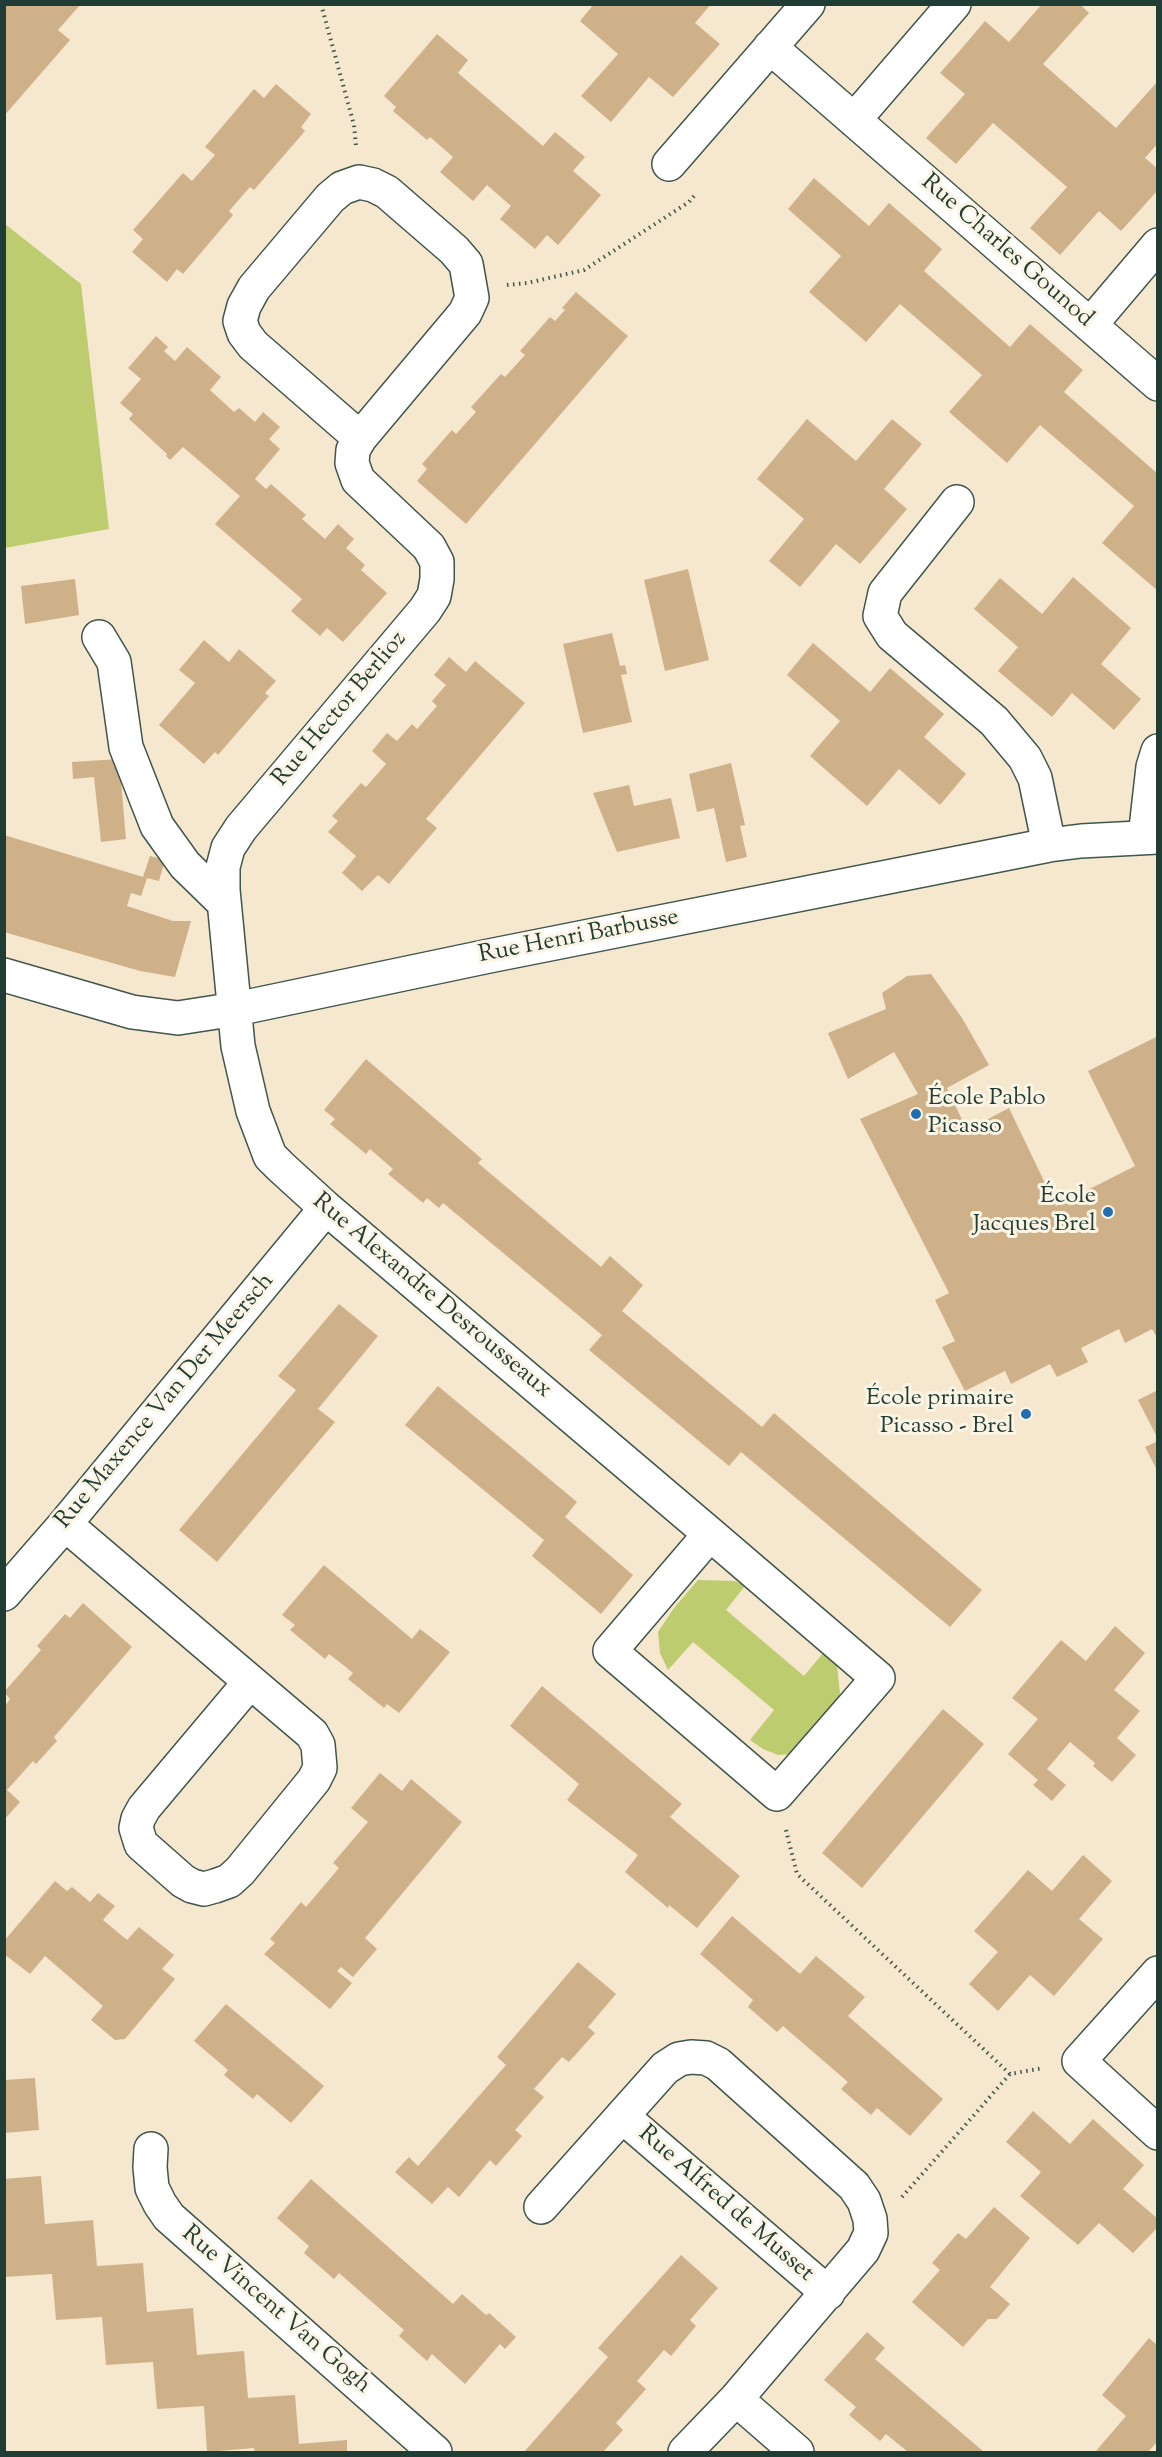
<!DOCTYPE html>
<html>
<head>
<meta charset="utf-8">
<style>
  body { margin:0 }
  #map { position:relative; width:1162px; height:2457px; overflow:hidden; background:#f6e7cf; font-family:"Sorts Mill Goudy",serif }
  canvas { display:block }
  .frame { position:absolute; inset:0; border:6px solid #1f3d34; pointer-events:none }
</style>
</head>
<body>
<div id="map">
<canvas width="1162" height="2457"></canvas>
<div class="frame"></div>
</div>
<script>
const ctx = document.querySelector('canvas').getContext('2d');
ctx.lineJoin = 'round';
function fillPath(path, color) {
  ctx.fillStyle = color;
  ctx.fill(path, 'evenodd');
}
function toPath(rows) {
  const path = new Path2D();
  for (const r of rows) {
    path.moveTo(r[0], r[1]);
    for (let i = 2; i < r.length; i += 2) path.lineTo(r[i], r[i + 1]);
  }
  return path;
}
function stroke(path, color, width, dash) {
  ctx.strokeStyle = color;
  ctx.lineWidth = width;
  ctx.lineCap = dash ? 'butt' : 'round';
  ctx.setLineDash(dash || []);
  ctx.stroke(path);
}
function label(font, color, halo, rows, align = 'center') {
  ctx.font = font + ' "Sorts Mill Goudy",serif';
  ctx.lineWidth = 6;
  ctx.setLineDash([]);
  ctx.textBaseline = 'middle';
  ctx.strokeStyle = halo;
  ctx.fillStyle = color;
  for (const [text, x, y, turn = 0] of rows) {
    ctx.save();
    ctx.translate(x, y);
    ctx.rotate((+turn || 0) * Math.PI / 180);
    ctx.textAlign = isNaN(turn) ? turn : align;
    if (halo) ctx.strokeText(text, 0, 0);
    ctx.fillText(text, 0, 0);
    ctx.restore();
  }
}
const green = toPath([
  [5,224,81,284,109,529,5,548],
  [698,1580,735,1581,745,1586,726,1610,804,1676,824,1652,837,1666,840,1694,834,1709,792,1754,778,1755,763,1749,750,1740,774,1710,693,1642,668,1670,660,1653,658,1632,674,1608]
]);
const building = toPath([
  [594,4,711,4,695,23,720,44,673,97,649,77,611,122,581,96,618,54,580,21],
  [1042,4,1080,4,1089,13,1043,64,1116,128,1158,81,1158,143,1145,158,1158,169,1158,190,1121,231,1099,211,1060,255,1030,228,1067,187,993,123,956,164,926,138,965,94,940,73,963,47,985,21,1009,42],
  [4,5,80,5,58,30,70,40,4,116],
  [437,34,468,60,458,73,543,146,555,132,585,157,573,171,601,195,558,245,547,235,535,249,500,219,511,206,487,185,473,201,440,172,453,157,430,137,427,140,393,111,396,107,384,96],
  [276,84,311,114,301,127,305,131,254,190,250,187,229,211,233,215,183,274,177,269,167,282,132,252,143,239,133,230,183,173,192,181,215,155,205,147,254,89,264,98],
  [814,178,869,226,889,203,942,249,924,271,1010,347,1030,324,1083,370,1064,392,1158,474,1158,591,1102,543,1134,506,1040,425,1007,463,949,412,982,375,900,304,866,342,809,292,841,256,788,209],
  [576,292,628,336,466,524,417,481,427,469,422,464,452,430,456,434,476,412,471,407,501,374,505,377,514,367,525,355,520,351,550,317,555,321,565,310,562,308],
  [156,336,168,347,164,351,175,361,187,347,221,377,210,390,234,412,239,408,255,422,263,412,280,427,269,439,280,449,255,479,266,489,271,484,306,515,302,519,325,539,338,524,354,539,346,548,365,565,361,570,387,593,343,642,327,628,320,636,291,611,302,599,215,524,240,496,183,447,170,460,166,456,167,454,129,419,133,414,120,403,141,379,128,368],
  [807,419,856,461,892,419,922,444,884,489,907,509,860,564,836,544,800,587,769,561,804,519,757,479],
  [688,569,709,660,665,671,644,580],
  [1073,577,1131,628,1101,664,1141,699,1114,730,1072,693,1052,717,998,671,1018,647,974,609,1000,578,1042,614],
  [75,579,79,615,25,624,21,586],
  [612,633,620,666,625,665,627,674,621,675,632,722,583,733,563,644],
  [204,640,229,662,239,649,276,681,265,693,269,696,218,755,215,752,204,764,159,725,195,683,179,670],
  [813,643,870,692,890,668,944,714,924,737,966,774,940,805,899,769,867,806,810,756,840,721,787,675],
  [449,657,466,672,475,661,525,703,426,819,437,828,411,858,389,884,378,875,362,891,342,873,356,856,328,832,338,821,332,816,361,783,366,787,386,764,372,751,387,733,397,741,412,724,417,729,437,706,432,701,446,685,434,675],
  [119,759,126,839,101,842,94,777,73,779,72,762],
  [731,763,745,825,740,826,747,857,726,862,714,808,697,812,689,774],
  [629,785,634,806,671,798,680,838,617,852,593,793],
  [4,835,143,877,150,856,165,860,159,881,147,878,141,896,131,893,127,906,173,921,191,921,175,977,140,971,4,932],
  [931,974,962,1018,989,1065,947,1088,967,1130,1009,1108,1056,1206,1135,1166,1088,1071,1158,1036,1158,1339,1152,1329,1125,1343,1119,1329,1081,1348,1088,1362,1057,1377,1050,1364,1011,1384,1005,1371,965,1391,942,1347,955,1341,935,1300,949,1293,860,1119,918,1094,894,1052,848,1079,828,1033,886,1009,882,993,907,976],
  [366,1059,482,1159,478,1163,601,1267,610,1256,643,1285,622,1311,762,1427,774,1413,982,1590,950,1627,741,1452,729,1466,589,1350,602,1335,443,1203,439,1208,427,1198,423,1203,388,1174,393,1169,370,1149,366,1154,330,1124,335,1119,324,1110],
  [339,1304,378,1336,318,1409,335,1422,217,1562,179,1530,296,1390,278,1376],
  [438,1386,577,1502,565,1517,633,1575,601,1614,532,1556,544,1540,405,1425],
  [1158,1390,1158,1439,1138,1400],
  [1158,1441,1158,1472,1145,1447],
  [324,1565,412,1639,420,1629,450,1652,399,1713,387,1704,384,1708,348,1679,353,1673,342,1664,329,1654,325,1659,290,1630,295,1625,282,1615],
  [83,1603,132,1647,54,1737,57,1741,36,1764,33,1761,7,1790,20,1802,4,1820,5,1706,10,1699,4,1692,41,1650,37,1646,65,1614,70,1618],
  [1115,1626,1145,1653,1114,1690,1140,1711,1117,1738,1136,1755,1112,1782,1093,1766,1095,1763,1070,1742,1047,1769,1066,1785,1052,1801,1033,1785,1038,1780,1008,1754,1038,1719,1012,1698,1061,1640,1086,1661],
  [542,1686,682,1804,670,1817,740,1876,697,1928,669,1905,668,1908,625,1872,638,1855,567,1800,579,1784,510,1726],
  [943,1709,984,1744,862,1888,822,1853],
  [380,1773,402,1791,411,1779,462,1822,365,1938,377,1949,353,1977,341,1967,337,1971,352,1983,330,2009,264,1954,275,1943,270,1939,286,1920,301,1902,306,1907,339,1868,333,1863,368,1822,351,1808],
  [1083,1855,1112,1881,1079,1919,1103,1939,1054,1996,1030,1975,998,2011,969,1984,998,1952,974,1931,1028,1870,1052,1891],
  [55,1881,67,1891,72,1887,90,1902,98,1893,115,1906,103,1920,127,1940,139,1927,174,1955,162,1969,175,1979,125,2039,115,2040,91,2020,103,2006,45,1956,30,1974,4,1954,4,1941],
  [732,1916,800,1974,816,1956,865,1997,848,2016,943,2099,910,2136,877,2108,871,2115,841,2089,848,2082,783,2026,777,2032,748,2007,753,2000,700,1954],
  [578,1962,616,1994,588,2027,595,2033,569,2062,562,2057,534,2089,544,2097,515,2130,522,2136,496,2166,490,2160,459,2197,448,2187,432,2204,395,2172,409,2157,418,2166,465,2112,506,2065,497,2057],
  [226,2004,324,2086,291,2123,257,2094,253,2099,224,2075,228,2070,194,2041],
  [35,2078,39,2130,4,2133,4,2080],
  [1033,2111,1070,2144,1093,2119,1144,2165,1123,2189,1158,2219,1158,2227,1133,2253,1099,2223,1078,2245,1020,2196,1041,2172,1006,2142],
  [41,2176,45,2224,93,2220,97,2266,143,2263,147,2312,193,2308,197,2355,244,2351,248,2398,295,2395,299,2444,347,2440,347,2452,255,2452,254,2448,207,2452,204,2406,157,2409,153,2362,106,2365,102,2317,56,2320,52,2274,5,2277,4,2179],
  [311,2179,453,2304,462,2294,486,2315,489,2313,516,2337,505,2349,500,2344,465,2384,432,2354,427,2361,399,2336,404,2330,339,2273,334,2279,304,2253,309,2246,277,2218],
  [994,2207,1030,2238,990,2287,1010,2304,997,2319,988,2319,963,2347,912,2302,940,2270,932,2263,958,2233,966,2239],
  [681,2255,718,2288,690,2320,696,2326,671,2356,664,2350,637,2381,646,2389,616,2423,623,2430,603,2452,524,2452,608,2357,598,2348],
  [867,2332,885,2348,875,2359,984,2452,908,2452,886,2434,880,2441,849,2415,856,2407,824,2380],
  [1149,2338,1158,2346,1158,2441,1148,2452,1098,2452,1096,2451,1126,2416,1102,2395]
]);
const path = toPath([
  [321,4,354,125,356,146],
  [507,285,527,283,584,270,689,202,694,196],
  [786,1830,797,1874,1010,2074,1043,2068],
  [902,2197,1010,2074]
]);
const minor = toPath([
  [770,47,1158,384],
  [854,120,954,4],
  [669,164,808,4],
  [359,182,373,185,387,192,454,250,466,264,472,298,465,313,360,438,253,345,244,333,240,321,244,306,254,288,330,198,342,188,359,182],
  [1090,325,1158,245],
  [360,438,353,450,352,463,358,480,429,547,437,562,437,579,434,596,425,610,241,828,228,848,223,867,223,890,238,1046,253,1111,270,1156,281,1167,326,1208,710,1534,878,1678,777,1794,610,1651,710,1534],
  [957,502,885,593,880,616,892,635,994,721,1025,758,1035,778,1049,845],
  [99,637,114,662,126,747,157,826,185,865,224,903],
  [1145,837,1153,767,1158,751],
  [4,975,132,1012,178,1018,236,1009,489,956,1049,845,1081,841,1158,837],
  [65,1524,312,1734,318,1745,320,1768,314,1780,240,1871,229,1881,215,1886,204,1889,192,1886,183,1881,141,1844,136,1828,138,1819,144,1808,250,1682],
  [4,1594,65,1524,326,1208],
  [1158,1973,1079,2061,1158,2133],
  [622,2116,828,2293],
  [151,2149,150,2167,152,2188,160,2204,169,2217,435,2452],
  [541,2207,665,2068,679,2059,691,2057,706,2058,718,2064,854,2186,864,2201,870,2219,871,2233,863,2250,736,2399,685,2452],
  [736,2399,797,2452]
]);
const markers = [
  [916,1114,6,"#1f6fb2"],
  [1108,1212,6,"#1f6fb2"],
  [1026,1414,6,"#1f6fb2"]
];
const streetNames = [
  ["Rue Charles Gounod",1006,252,41],
  ["Rue Hector Berlioz",341,710,-50],
  ["Rue Henri Barbusse",579,938,-11],
  ["Rue Alexandre Desrousseaux",431,1297,40],
  ["Rue Maxence Van Der Meersch",166,1402,-50],
  ["Rue Alfred de Musset",725,2205,41],
  ["Rue Vincent Van Gogh",275,2311,41]
];
const poiNames = [
  ["École Pablo",928,1100,"left"],
  ["Picasso",928,1128,"left"],
  ["École",1096,1198],
  ["Jacques Brel",1096,1226],
  ["École primaire",1014,1400],
  ["Picasso - Brel",1014,1428]
];
fillPath(green, '#bccc6e');
fillPath(building, '#cfb189');
stroke(minor, '#3f564b', 36);
stroke(path, '#3f564b', 4, [1.5, 4.5]);
stroke(minor, '#fff', 33);
for (const [x, y, r, color] of markers) {
  const dot = new Path2D();
  dot.arc(x, y, r, 0, 2 * Math.PI);
  ctx.fillStyle = color;
  ctx.fill(dot);
  stroke(dot, '#fcf5e5', 2);
}
label('24px', '#1f3d34', '#fcf5e5', streetNames);
label('24px', '#1f3d34', '#fcf5e5', poiNames, 'right');
</script>
</body>
</html>
